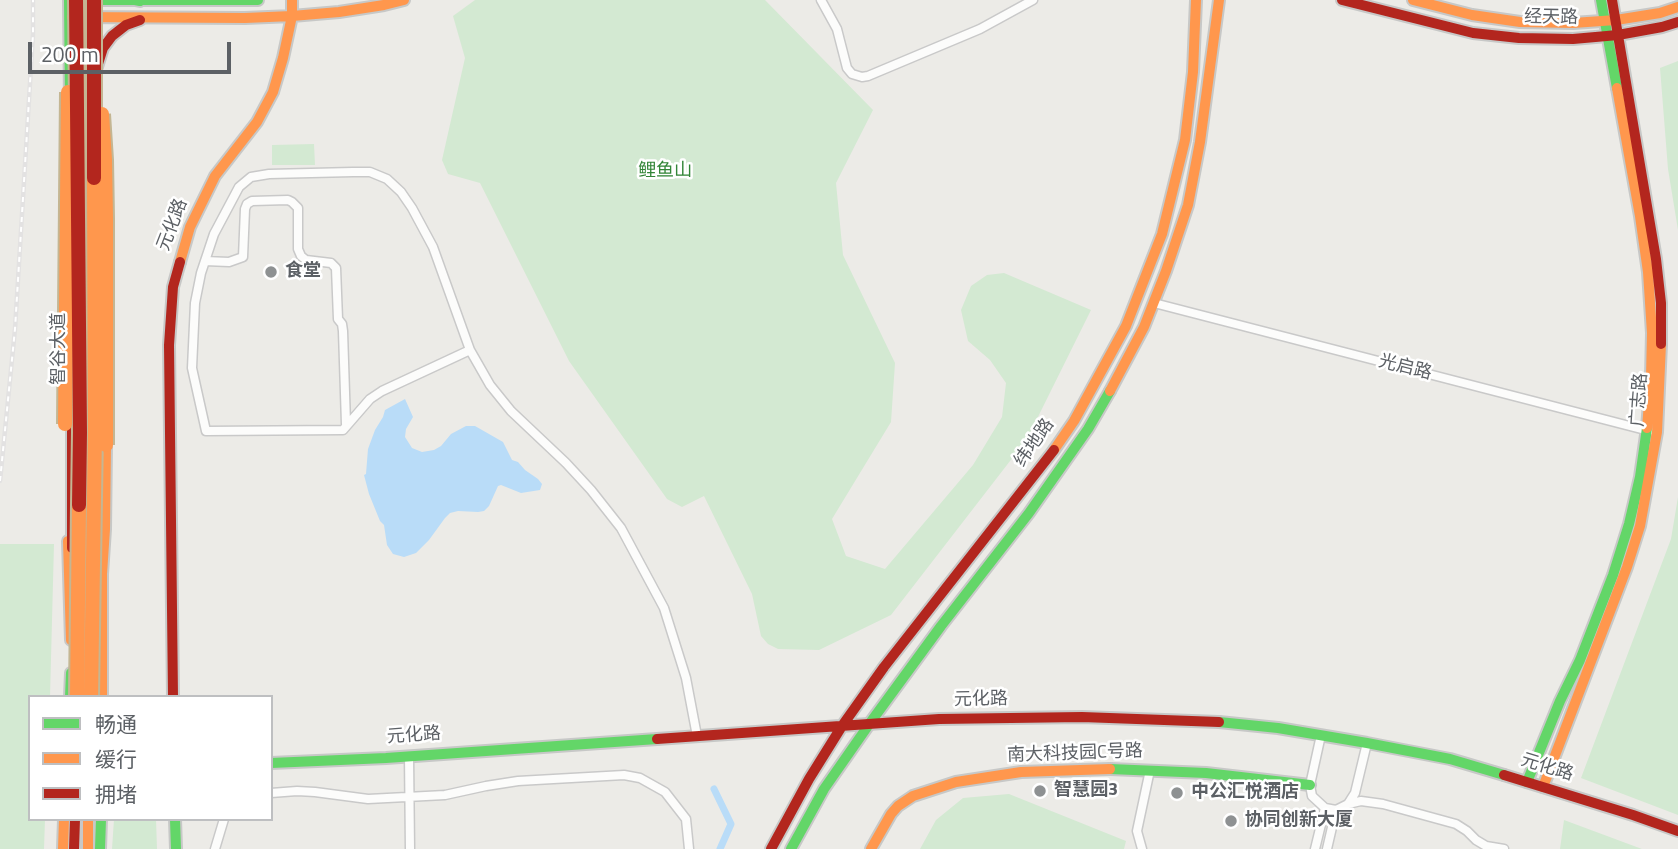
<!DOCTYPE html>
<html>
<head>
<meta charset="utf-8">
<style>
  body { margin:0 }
  #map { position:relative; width:1678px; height:849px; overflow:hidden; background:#ecebe7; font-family:"Titillium Web","Noto Sans SC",sans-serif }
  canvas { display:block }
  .legend { position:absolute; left:28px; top:695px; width:245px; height:126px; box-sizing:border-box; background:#fff; border:2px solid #bebfc1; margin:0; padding:9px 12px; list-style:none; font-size:21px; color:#5c6065 }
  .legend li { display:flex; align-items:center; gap:14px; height:35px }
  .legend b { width:35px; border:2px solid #bebfc1 }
  .scale { position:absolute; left:28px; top:42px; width:203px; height:32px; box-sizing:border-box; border:4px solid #5c6065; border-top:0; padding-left:9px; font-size:21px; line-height:24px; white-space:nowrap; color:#5c6065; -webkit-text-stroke:5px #fff; paint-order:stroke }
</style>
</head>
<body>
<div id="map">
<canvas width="1678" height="849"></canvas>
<ul class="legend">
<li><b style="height:9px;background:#63d668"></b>畅通</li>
<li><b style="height:9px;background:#ff974d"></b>缓行</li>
<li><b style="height:9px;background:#b3261e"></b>拥堵</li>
</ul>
<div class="scale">200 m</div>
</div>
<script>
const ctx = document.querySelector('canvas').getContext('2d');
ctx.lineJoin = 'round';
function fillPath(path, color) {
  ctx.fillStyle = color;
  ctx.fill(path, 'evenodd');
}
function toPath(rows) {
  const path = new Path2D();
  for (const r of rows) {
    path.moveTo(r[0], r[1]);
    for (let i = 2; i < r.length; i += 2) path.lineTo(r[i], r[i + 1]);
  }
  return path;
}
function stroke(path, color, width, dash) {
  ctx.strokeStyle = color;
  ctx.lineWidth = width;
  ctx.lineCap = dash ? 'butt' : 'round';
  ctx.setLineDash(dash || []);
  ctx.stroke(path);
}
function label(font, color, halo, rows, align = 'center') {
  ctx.font = font + ' "Titillium Web","Noto Sans SC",sans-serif';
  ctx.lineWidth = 5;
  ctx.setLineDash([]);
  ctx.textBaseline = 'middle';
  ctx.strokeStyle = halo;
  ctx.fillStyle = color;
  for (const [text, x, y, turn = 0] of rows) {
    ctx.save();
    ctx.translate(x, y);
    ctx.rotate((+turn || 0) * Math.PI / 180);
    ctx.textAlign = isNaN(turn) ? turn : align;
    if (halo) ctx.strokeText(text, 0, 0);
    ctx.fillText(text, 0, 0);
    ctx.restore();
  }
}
const green = toPath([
  [475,0,765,0,873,110,836,183,843,255,895,363,891,422,832,519,846,556,885,569,973,465,1002,417,1006,383,990,360,968,341,961,310,971,286,987,275,1004,273,1091,310,1027,439,891,615,819,650,778,649,768,644,761,636,752,594,704,496,682,507,667,499,569,361,480,183,448,174,442,160,465,58,453,16],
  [1678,61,1678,230,1668,169,1660,68],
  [314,144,315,165,272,165,272,145],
  [1678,497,1678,815,1581,778,1671,539],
  [0,544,54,544,50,697,30,697,30,819,45,819,44,849,0,849],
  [1009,794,1126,841,1124,849,920,849,936,820,963,798],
  [114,819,156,819,157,849,112,849],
  [1564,820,1642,849,1560,849]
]);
const water = toPath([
  [405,399,413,417,406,429,405,437,412,448,422,452,434,450,441,446,451,434,466,426,475,426,503,442,512,460,518,462,525,470,538,479,542,484,540,490,521,493,501,485,498,486,489,506,484,511,478,512,458,511,450,513,445,518,429,540,416,553,404,557,393,554,387,545,384,525,380,521,369,494,364,475,366,474,368,449,375,430,383,417,385,410]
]);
const canal = toPath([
  [714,789,731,824,720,849]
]);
const street = toPath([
  [821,0,837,29,847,68,852,74,862,77,868,76,980,29,1033,0],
  [205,261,229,262,243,257,245,209,247,204,252,201,288,200,292,202,298,208,298,249,301,256,306,260,331,263,336,268,338,319,342,324,343,331,346,424],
  [1154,303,1649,431],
  [470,350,382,391,370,399,343,430,206,431,192,368,195,303,201,273,214,234,239,187,251,177,269,174,353,172,370,172,387,179,401,192,412,208,433,247,470,350,490,385,511,411,566,463,591,490,621,528,664,608,686,678,697,736],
  [1321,735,1310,785,1312,796,1325,808,1336,810,1348,804,1355,793,1367,743],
  [409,756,410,849],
  [271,793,297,791,315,792,368,799,445,795,486,786,518,781,624,775,640,778,665,792,686,819,689,849],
  [1348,804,1361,801,1383,804,1456,824,1467,831,1476,840,1486,846,1504,849],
  [215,849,224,819],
  [1142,849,1137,831,1150,770],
  [1315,849,1325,808],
  [1327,849,1336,810]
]);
const fast = toPath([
  [69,0,70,104],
  [72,0,258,0],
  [135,0,140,1],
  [1601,0,1617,88],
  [70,697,71,673],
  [1219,722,1278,728,1367,743,1450,759,1504,775],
  [271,763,386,758,657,739],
  [1110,769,1206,773,1310,785],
  [1527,782,1560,701,1580,660,1613,575,1629,524,1640,477,1647,428],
  [175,819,176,849],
  [100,849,101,819],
  [791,849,824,789,870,723,941,626,1029,513,1088,429,1110,391]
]);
const slow = toPath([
  [1413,0,1472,15,1520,22,1573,23,1616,20,1660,13,1678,7],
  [72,17,245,18,292,16,339,12,384,5,404,0],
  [1617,88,1640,216,1648,272,1652,333,1651,377,1647,428],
  [180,262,190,227,215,176,257,122,273,92,283,58,292,16,292,0],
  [1110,391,1144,327,1166,271,1188,205,1200,142,1219,0],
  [1054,450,1074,421,1126,326,1162,234,1185,140,1193,72,1196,0],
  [68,541,71,640],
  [102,564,102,697],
  [102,574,105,529,106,445],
  [1543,787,1627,567,1640,526,1657,432,1661,344],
  [88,819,88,849],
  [63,849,64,819],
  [871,849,891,814,898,806,913,796,956,782,1021,772,1110,769]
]);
const jam = toPath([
  [1342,0,1473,33,1519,38,1573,39,1618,35,1662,27,1678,22],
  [1612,0,1656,259,1661,303,1661,344],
  [97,67,103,48,112,36,126,25,140,20],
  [72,407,72,548],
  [173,697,169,345,173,287,180,262],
  [657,739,939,719,1082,717,1219,722],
  [1504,775,1633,815,1678,831],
  [74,849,75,819],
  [771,849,809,779,842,726,884,667,1054,450]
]);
const rail = toPath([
  [0,481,15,329,33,34,33,0]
]);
const slowBridge = toPath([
  [102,114,105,160,106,219,106,445],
  [65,424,68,92],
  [77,697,79,505],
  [91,697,95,431,94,178]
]);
const jamBridge = toPath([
  [76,0,80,432,79,505],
  [94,0,94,178]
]);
const markers = [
  [271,272,7,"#8e9192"],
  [1040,791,7,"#8e9192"],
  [1177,793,7,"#8e9192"],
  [1231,821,7,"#8e9192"]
];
const streetNames = [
  ["经天路",1551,18,1],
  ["元化路",173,225,-69],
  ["智谷大道",60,349,-90],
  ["光启路",1405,368,14],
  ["广志路",1640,400,-86],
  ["纬地路",1035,443,-55],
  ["元化路",981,700,-1],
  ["元化路",414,736,-4],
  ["南大科技园C号路",1075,754,-2],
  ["元化路",1547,768,17]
];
const parkNames = [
  ["鲤鱼山",665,172]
];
const poiNames = [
  ["食堂",285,272],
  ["智慧园3",1054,791],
  ["中公汇悦酒店",1191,793],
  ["协同创新大厦",1245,821]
];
fillPath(green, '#d3e9d2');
fillPath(water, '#b9dcf8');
stroke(canal, '#b9dcf8', 7);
stroke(street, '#c9c9c9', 11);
stroke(fast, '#c7c8c7', 14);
stroke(slow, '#c7c8c7', 14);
stroke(jam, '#c7c8c7', 14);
stroke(street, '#fcfcfb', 8);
stroke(fast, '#63d668', 10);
stroke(slow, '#ff974d', 10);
stroke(jam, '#b3261e', 10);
stroke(rail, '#e3e2e2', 4.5);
stroke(rail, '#fff', 2, [5]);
stroke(slowBridge, '#c4b693', 18, []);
stroke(jamBridge, '#c4b693', 18, []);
stroke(slowBridge, '#ff974d', 14);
stroke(jamBridge, '#b3261e', 14);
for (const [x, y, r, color] of markers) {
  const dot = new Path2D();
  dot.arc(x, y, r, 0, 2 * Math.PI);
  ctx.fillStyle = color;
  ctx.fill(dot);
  stroke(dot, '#fff', 2.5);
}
label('18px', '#5c6065', '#fff', streetNames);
label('18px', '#328537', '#fff', parkNames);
label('bold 18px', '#5c6065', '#fff', poiNames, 'left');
</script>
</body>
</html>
